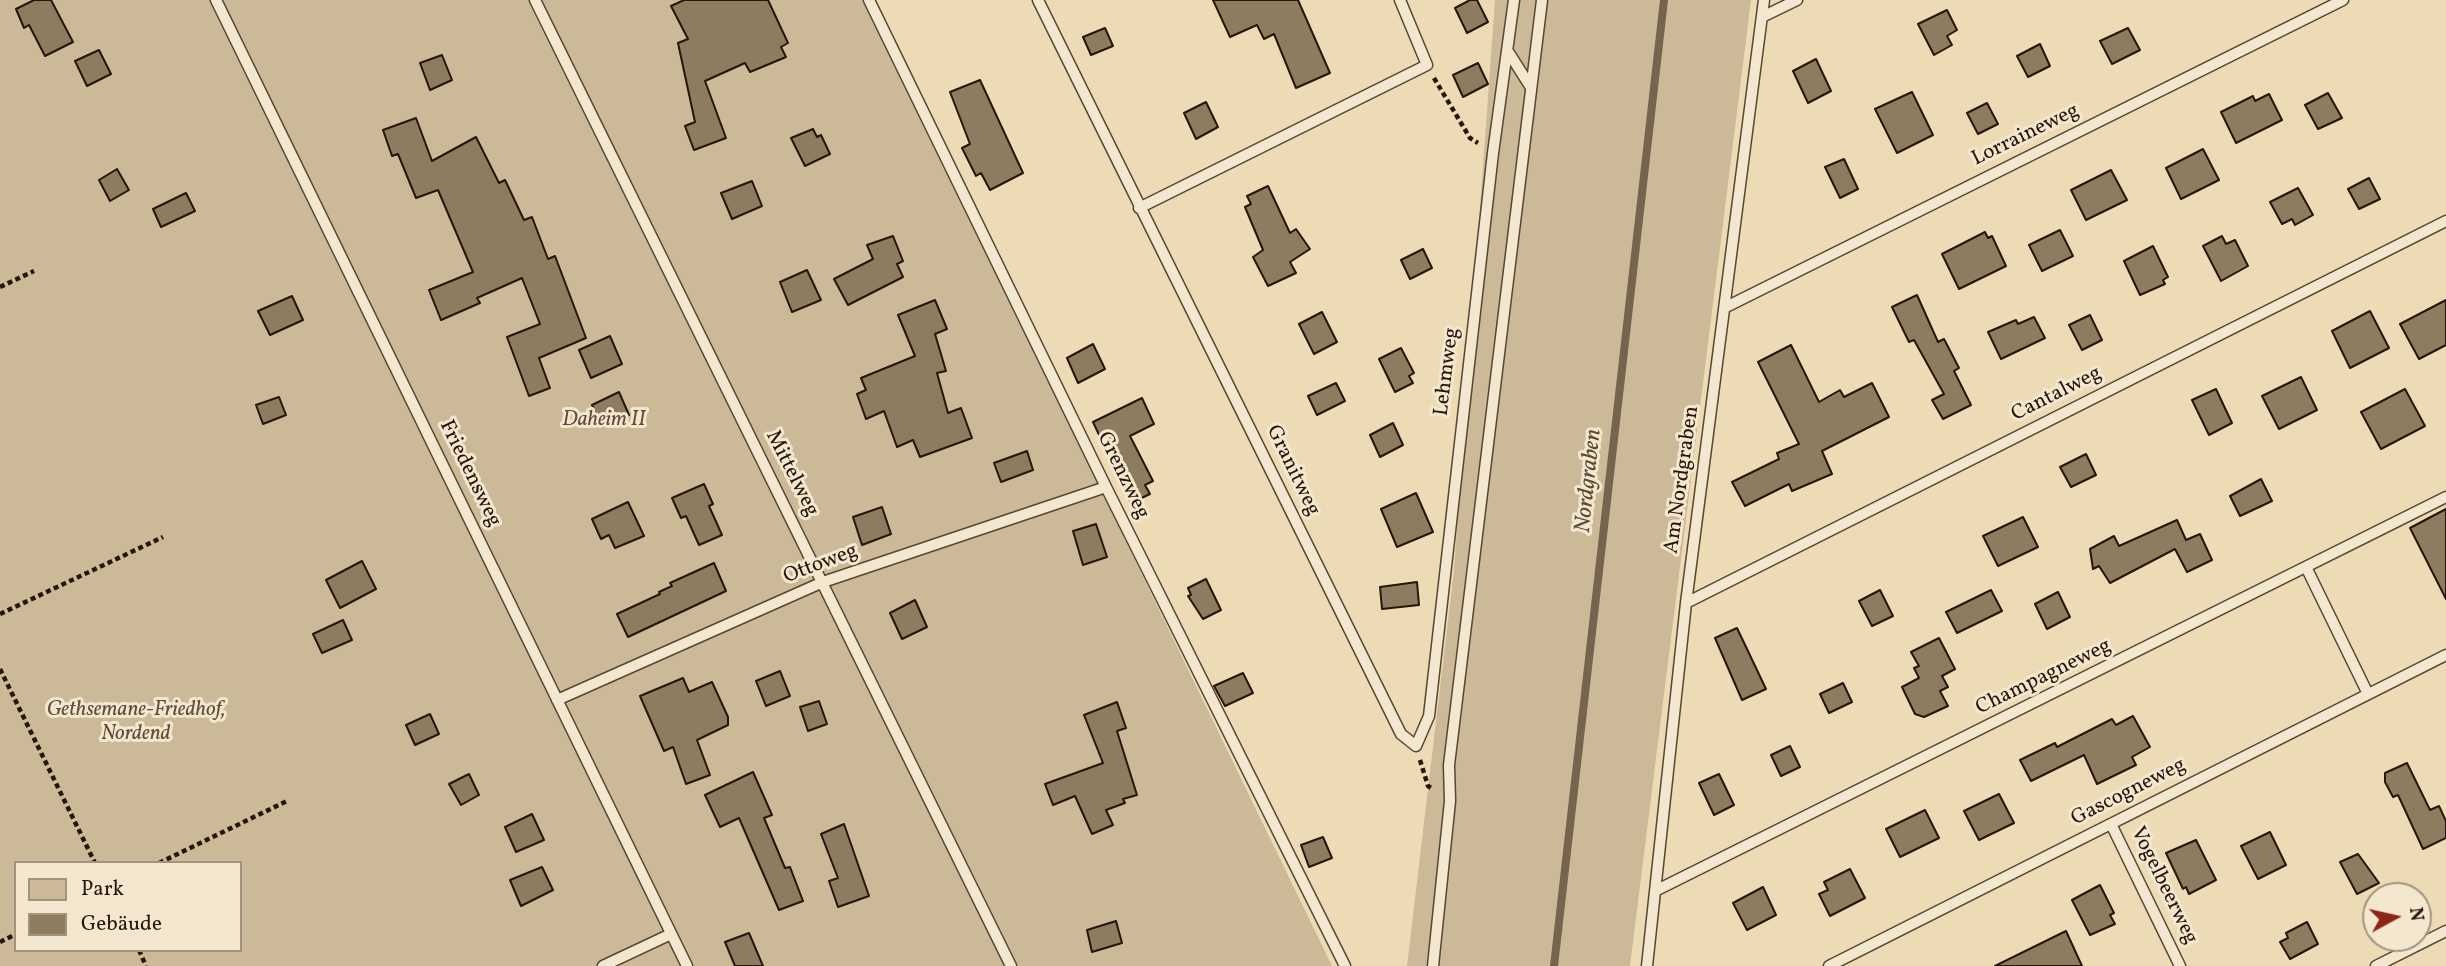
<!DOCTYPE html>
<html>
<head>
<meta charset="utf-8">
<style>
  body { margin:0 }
  #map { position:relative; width:2446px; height:966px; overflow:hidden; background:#eddbb5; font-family:Vollkorn,serif }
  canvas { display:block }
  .legend { position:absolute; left:14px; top:861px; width:228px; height:91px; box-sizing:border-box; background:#f3e8cf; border:2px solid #a1947f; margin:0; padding:9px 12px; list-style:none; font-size:21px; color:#271507 }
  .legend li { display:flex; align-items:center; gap:14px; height:35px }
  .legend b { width:35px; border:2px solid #a1947f }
  .north { position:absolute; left:2362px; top:882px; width:70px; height:70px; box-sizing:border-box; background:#f3e8cf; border:2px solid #a1947f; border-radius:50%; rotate:82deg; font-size:19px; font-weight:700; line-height:28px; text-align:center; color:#271507 }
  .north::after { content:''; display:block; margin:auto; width:24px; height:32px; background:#8f2418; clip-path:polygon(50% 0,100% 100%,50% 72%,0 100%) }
</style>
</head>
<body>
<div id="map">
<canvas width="2446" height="966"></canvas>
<ul class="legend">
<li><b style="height:19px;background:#cbb997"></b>Park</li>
<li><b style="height:19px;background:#8e7c61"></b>Gebäude</li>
</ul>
<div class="north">N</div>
</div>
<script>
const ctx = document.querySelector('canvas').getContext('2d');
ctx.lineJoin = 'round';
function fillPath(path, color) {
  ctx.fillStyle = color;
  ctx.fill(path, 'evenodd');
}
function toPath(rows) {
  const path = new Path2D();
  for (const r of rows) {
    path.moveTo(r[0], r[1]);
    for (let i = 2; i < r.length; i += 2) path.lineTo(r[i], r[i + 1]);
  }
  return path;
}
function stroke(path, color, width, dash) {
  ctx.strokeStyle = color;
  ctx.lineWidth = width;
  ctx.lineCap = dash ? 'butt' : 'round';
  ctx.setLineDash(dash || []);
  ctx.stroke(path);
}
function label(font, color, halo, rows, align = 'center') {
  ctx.font = font + ' Vollkorn,serif';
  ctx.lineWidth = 6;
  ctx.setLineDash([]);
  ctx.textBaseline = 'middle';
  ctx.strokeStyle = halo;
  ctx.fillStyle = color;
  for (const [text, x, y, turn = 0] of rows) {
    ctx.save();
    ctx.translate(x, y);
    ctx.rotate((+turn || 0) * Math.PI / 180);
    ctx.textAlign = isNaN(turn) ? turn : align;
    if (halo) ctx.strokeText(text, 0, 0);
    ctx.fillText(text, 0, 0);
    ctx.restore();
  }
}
const green = toPath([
  [0,0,863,0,1332,966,0,966],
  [16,863,240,863,240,950,16,950],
  [1495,0,1751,0,1630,966,1407,966,1454,570]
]);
const stream = toPath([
  [1554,966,1664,0]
]);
const building = toPath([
  [34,0,51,0,73,42,45,56,29,25,24,28,16,9,34,0],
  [684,0,768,0,788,43,781,47,786,57,750,72,745,63,705,81,726,138,694,150,685,126,695,122,678,43,688,39,671,6,684,0],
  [1213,0,1298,0,1330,73,1296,88,1274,34,1264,39,1257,25,1230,37,1213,0],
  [1470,0,1477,0,1488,22,1467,33,1455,8,1470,0],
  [1947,10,1957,30,1947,36,1952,45,1934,55,1918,24,1947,10],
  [1105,28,1113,46,1091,55,1083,37,1105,28],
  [2128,28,2140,50,2112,64,2100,41,2128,28],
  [2040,44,2050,66,2028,77,2017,56,2040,44],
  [99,50,111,74,87,86,75,61,99,50],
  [442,55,452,80,430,90,420,63,442,55],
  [1816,59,1831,91,1808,103,1793,71,1816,59],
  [1478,63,1488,84,1463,97,1453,75,1478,63],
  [980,80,1023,173,990,190,981,173,976,176,962,148,970,144,950,92,980,80],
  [1912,92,1933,135,1897,153,1875,109,1912,92],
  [2328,93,2342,118,2318,129,2305,105,2328,93],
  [2269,94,2282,120,2236,143,2221,112,2253,96,2255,101,2269,94],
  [1206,102,1218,127,1196,139,1184,113,1206,102],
  [1987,103,1998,124,1978,134,1967,113,1987,103],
  [416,118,432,161,476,137,499,183,505,180,524,220,532,217,548,259,555,256,586,338,539,358,550,388,529,396,507,337,540,324,522,278,477,298,480,303,441,320,429,290,473,272,438,190,416,198,398,154,392,156,383,130,416,118],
  [813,129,817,137,821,135,830,154,805,166,791,138,813,129],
  [2203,149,2219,180,2181,199,2166,168,2203,149],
  [1844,159,1858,189,1840,198,1825,167,1844,159],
  [117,169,129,190,110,201,99,180,117,169],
  [2111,170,2127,200,2086,220,2071,190,2111,170],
  [2369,178,2380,199,2359,209,2348,189,2369,178],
  [752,181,762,206,732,219,721,193,752,181],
  [1268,186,1290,233,1296,229,1310,249,1290,262,1296,273,1268,286,1253,257,1263,250,1245,207,1251,204,1247,196,1268,186],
  [2298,188,2313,215,2295,225,2292,219,2282,224,2270,202,2298,188],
  [186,193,195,211,161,227,153,209,186,193],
  [2060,230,2073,256,2042,271,2029,245,2060,230],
  [1985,232,1988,238,1992,236,2006,266,1959,289,1942,254,1985,232],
  [893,236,903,261,897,264,903,277,848,305,834,279,873,259,867,245,893,236],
  [2222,236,2226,244,2235,240,2248,266,2221,281,2203,246,2222,236],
  [2153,246,2168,277,2163,280,2165,284,2140,295,2124,261,2153,246],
  [1423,249,1432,268,1410,279,1401,260,1423,249],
  [807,270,821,300,792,312,780,282,807,270],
  [1917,295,1938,342,1944,339,1959,368,1954,371,1971,405,1943,419,1932,400,1944,394,1914,340,1909,342,1892,307,1917,295],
  [292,296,303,320,270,335,258,311,292,296],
  [935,300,947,329,935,334,946,371,937,373,948,413,961,408,972,438,920,457,913,440,897,447,884,411,866,419,857,394,866,390,861,378,915,356,898,315,935,300],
  [2446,300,2446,345,2419,359,2400,324,2446,300],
  [2370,311,2389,348,2350,368,2332,331,2370,311],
  [1322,312,1337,342,1314,354,1299,324,1322,312],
  [2090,315,2102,340,2082,350,2069,325,2090,315],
  [2034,317,2045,338,2001,359,1988,332,2016,320,2018,324,2034,317],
  [610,336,622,364,591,378,579,350,610,336],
  [1093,344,1105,369,1078,383,1067,358,1093,344],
  [1791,345,1819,402,1840,390,1844,397,1872,383,1889,417,1822,451,1832,474,1792,491,1789,484,1745,506,1732,482,1779,459,1777,453,1799,444,1758,362,1791,345],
  [1401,348,1414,373,1409,376,1413,383,1395,392,1379,359,1401,348],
  [2301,377,2317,410,2279,429,2262,396,2301,377],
  [1336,383,1345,401,1317,415,1308,396,1336,383],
  [2216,389,2232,423,2209,435,2192,400,2216,389],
  [2405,389,2425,426,2381,449,2361,412,2405,389],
  [619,392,629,415,602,427,592,405,619,392],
  [279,397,286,415,263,424,256,405,279,397],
  [1142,398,1154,424,1130,436,1153,481,1145,485,1150,494,1131,503,1093,422,1142,398],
  [1393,423,1403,445,1380,457,1370,435,1393,423],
  [1027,451,1033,470,1001,482,994,463,1027,451],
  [2086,454,2096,475,2071,487,2060,467,2086,454],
  [2261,479,2272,501,2240,516,2230,496,2261,479],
  [704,484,713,504,709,506,722,535,699,545,686,516,681,518,672,498,704,484],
  [1416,493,1433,532,1397,547,1381,509,1416,493],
  [628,502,644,536,615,548,609,535,601,539,592,519,628,502],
  [882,507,891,534,862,545,853,517,882,507],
  [2446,509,2446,599,2410,528,2446,509],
  [2023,517,2038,547,1998,566,1983,536,2023,517],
  [2177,520,2186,540,2200,534,2212,560,2187,572,2175,549,2110,583,2099,566,2093,569,2090,549,2114,536,2119,546,2177,520],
  [1096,524,1107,557,1083,565,1073,531,1096,524],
  [362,561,376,589,340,608,326,580,362,561],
  [714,563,726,591,628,637,617,614,660,594,659,592,672,586,670,583,714,563],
  [1206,579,1221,610,1203,619,1188,596,1191,595,1188,588,1206,579],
  [1417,582,1419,605,1382,609,1380,587,1417,582],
  [1880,590,1893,616,1872,626,1859,601,1880,590],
  [1991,590,2002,611,1957,633,1946,612,1991,590],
  [2058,592,2070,617,2047,629,2035,604,2058,592],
  [915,600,927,627,902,639,890,613,915,600],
  [343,620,352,640,322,653,313,634,343,620],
  [1737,628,1766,689,1742,700,1715,638,1737,628],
  [1939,638,1955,669,1942,676,1948,687,1940,691,1948,706,1924,717,1915,714,1902,687,1919,678,1914,668,1919,666,1911,652,1939,638],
  [780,671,790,696,766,706,756,681,780,671],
  [1243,673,1253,693,1225,706,1214,686,1243,673],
  [683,678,689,692,712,682,728,717,728,725,697,740,710,775,686,784,673,747,664,751,640,696,683,678],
  [1843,683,1852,702,1829,713,1820,694,1843,683],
  [819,701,827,724,808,731,800,707,819,701],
  [1117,702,1126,728,1117,731,1137,795,1123,799,1125,803,1106,810,1113,825,1092,834,1075,796,1053,805,1045,784,1103,763,1084,715,1117,702],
  [430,714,439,734,415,745,406,725,430,714],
  [2133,716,2150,747,2132,757,2136,765,2097,784,2084,755,2031,781,2020,760,2055,743,2057,747,2112,719,2116,725,2133,716],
  [1790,746,1800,767,1781,776,1771,755,1790,746],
  [2407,763,2430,810,2439,806,2446,821,2446,838,2423,849,2398,795,2393,797,2385,782,2385,773,2407,763],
  [753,772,772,815,764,818,785,868,790,867,803,901,779,910,739,818,720,827,705,795,753,772],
  [469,774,479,795,461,805,449,784,469,774],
  [1719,774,1734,805,1714,815,1699,783,1719,774],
  [1999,794,2014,823,1979,840,1964,811,1999,794],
  [1925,810,1939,838,1900,857,1886,829,1925,810],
  [532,814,544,840,516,852,505,827,532,814],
  [844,824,869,896,838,907,829,881,838,878,821,834,844,824],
  [2270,832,2286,865,2258,879,2241,846,2270,832],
  [1323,837,1332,858,1309,867,1301,845,1323,837],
  [2196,840,2216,880,2189,894,2186,887,2183,889,2166,853,2196,840],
  [2358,854,2379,883,2357,894,2340,862,2358,854],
  [542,867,553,890,521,906,510,880,542,867],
  [1850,869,1865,898,1830,916,1819,894,1828,890,1824,882,1850,869],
  [2100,885,2114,913,2110,915,2115,924,2090,935,2072,900,2100,885],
  [1763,887,1776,915,1747,930,1733,903,1763,887],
  [1116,921,1122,943,1092,952,1087,930,1116,921],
  [2307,922,2318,944,2290,959,2280,942,2288,938,2286,933,2307,922],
  [2066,931,2082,966,1995,966,2066,931],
  [749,933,763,966,735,966,725,942,749,933]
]);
const path = toPath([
  [1434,78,1470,138,1478,143],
  [0,287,34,271],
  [0,614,163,537],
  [0,669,95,863],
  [1420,760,1428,786,1433,789],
  [159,863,289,800],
  [0,942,16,934],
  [139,950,146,966]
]);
const lane = toPath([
  [216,0,687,966],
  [535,0,1011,966],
  [869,0,1106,487,1345,966],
  [1038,0,1401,734,1416,746,1429,716,1493,153,1514,0],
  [1762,17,1797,0],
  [1509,53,1530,86],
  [1139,208,1427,65,1400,0],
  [1726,307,2343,0],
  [2307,569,2368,694],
  [1686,603,2446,221],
  [557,700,823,582,1106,487],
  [2111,824,2180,966],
  [1657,890,2446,497],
  [603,966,671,934],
  [1433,966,1450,801,1449,765,1542,0],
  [1647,966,1686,603,1764,0],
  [1829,966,2446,655],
  [2376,966,2446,931]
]);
const streetNames = [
  ["Lorraineweg",2026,136,-26],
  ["Lehmweg",1448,372,-83],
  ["Cantalweg",2057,395,-27],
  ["Granitweg",1292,471,64],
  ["Friedensweg",469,474,64],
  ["Mittelweg",791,474,63],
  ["Grenzweg",1122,476,64],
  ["Am Nordgraben",1683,480,-82],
  ["Ottoweg",821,565,-21],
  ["Champagneweg",2044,678,-26],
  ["Gascogneweg",2129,793,-27],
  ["Vogelbeerweg",2163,886,64]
];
const parkNames = [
  ["Daheim II",604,421],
  ["Gethsemane-Friedhof,",136,711],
  ["Nordend",136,735]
];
const waterNames = [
  ["Nordgraben",1590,481,-84]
];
fillPath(green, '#cbb997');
stroke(stream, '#76644c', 8);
fillPath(building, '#8e7c61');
stroke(building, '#271507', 2);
stroke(lane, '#584632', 13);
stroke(path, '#271507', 4.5, [5, 3.5]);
stroke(lane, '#f3e8cf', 10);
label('21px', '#271507', '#f3e8cf', streetNames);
label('italic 21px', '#604e39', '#f3e8cf', parkNames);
label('italic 23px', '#5b4935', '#f3e8cf', waterNames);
</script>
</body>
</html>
